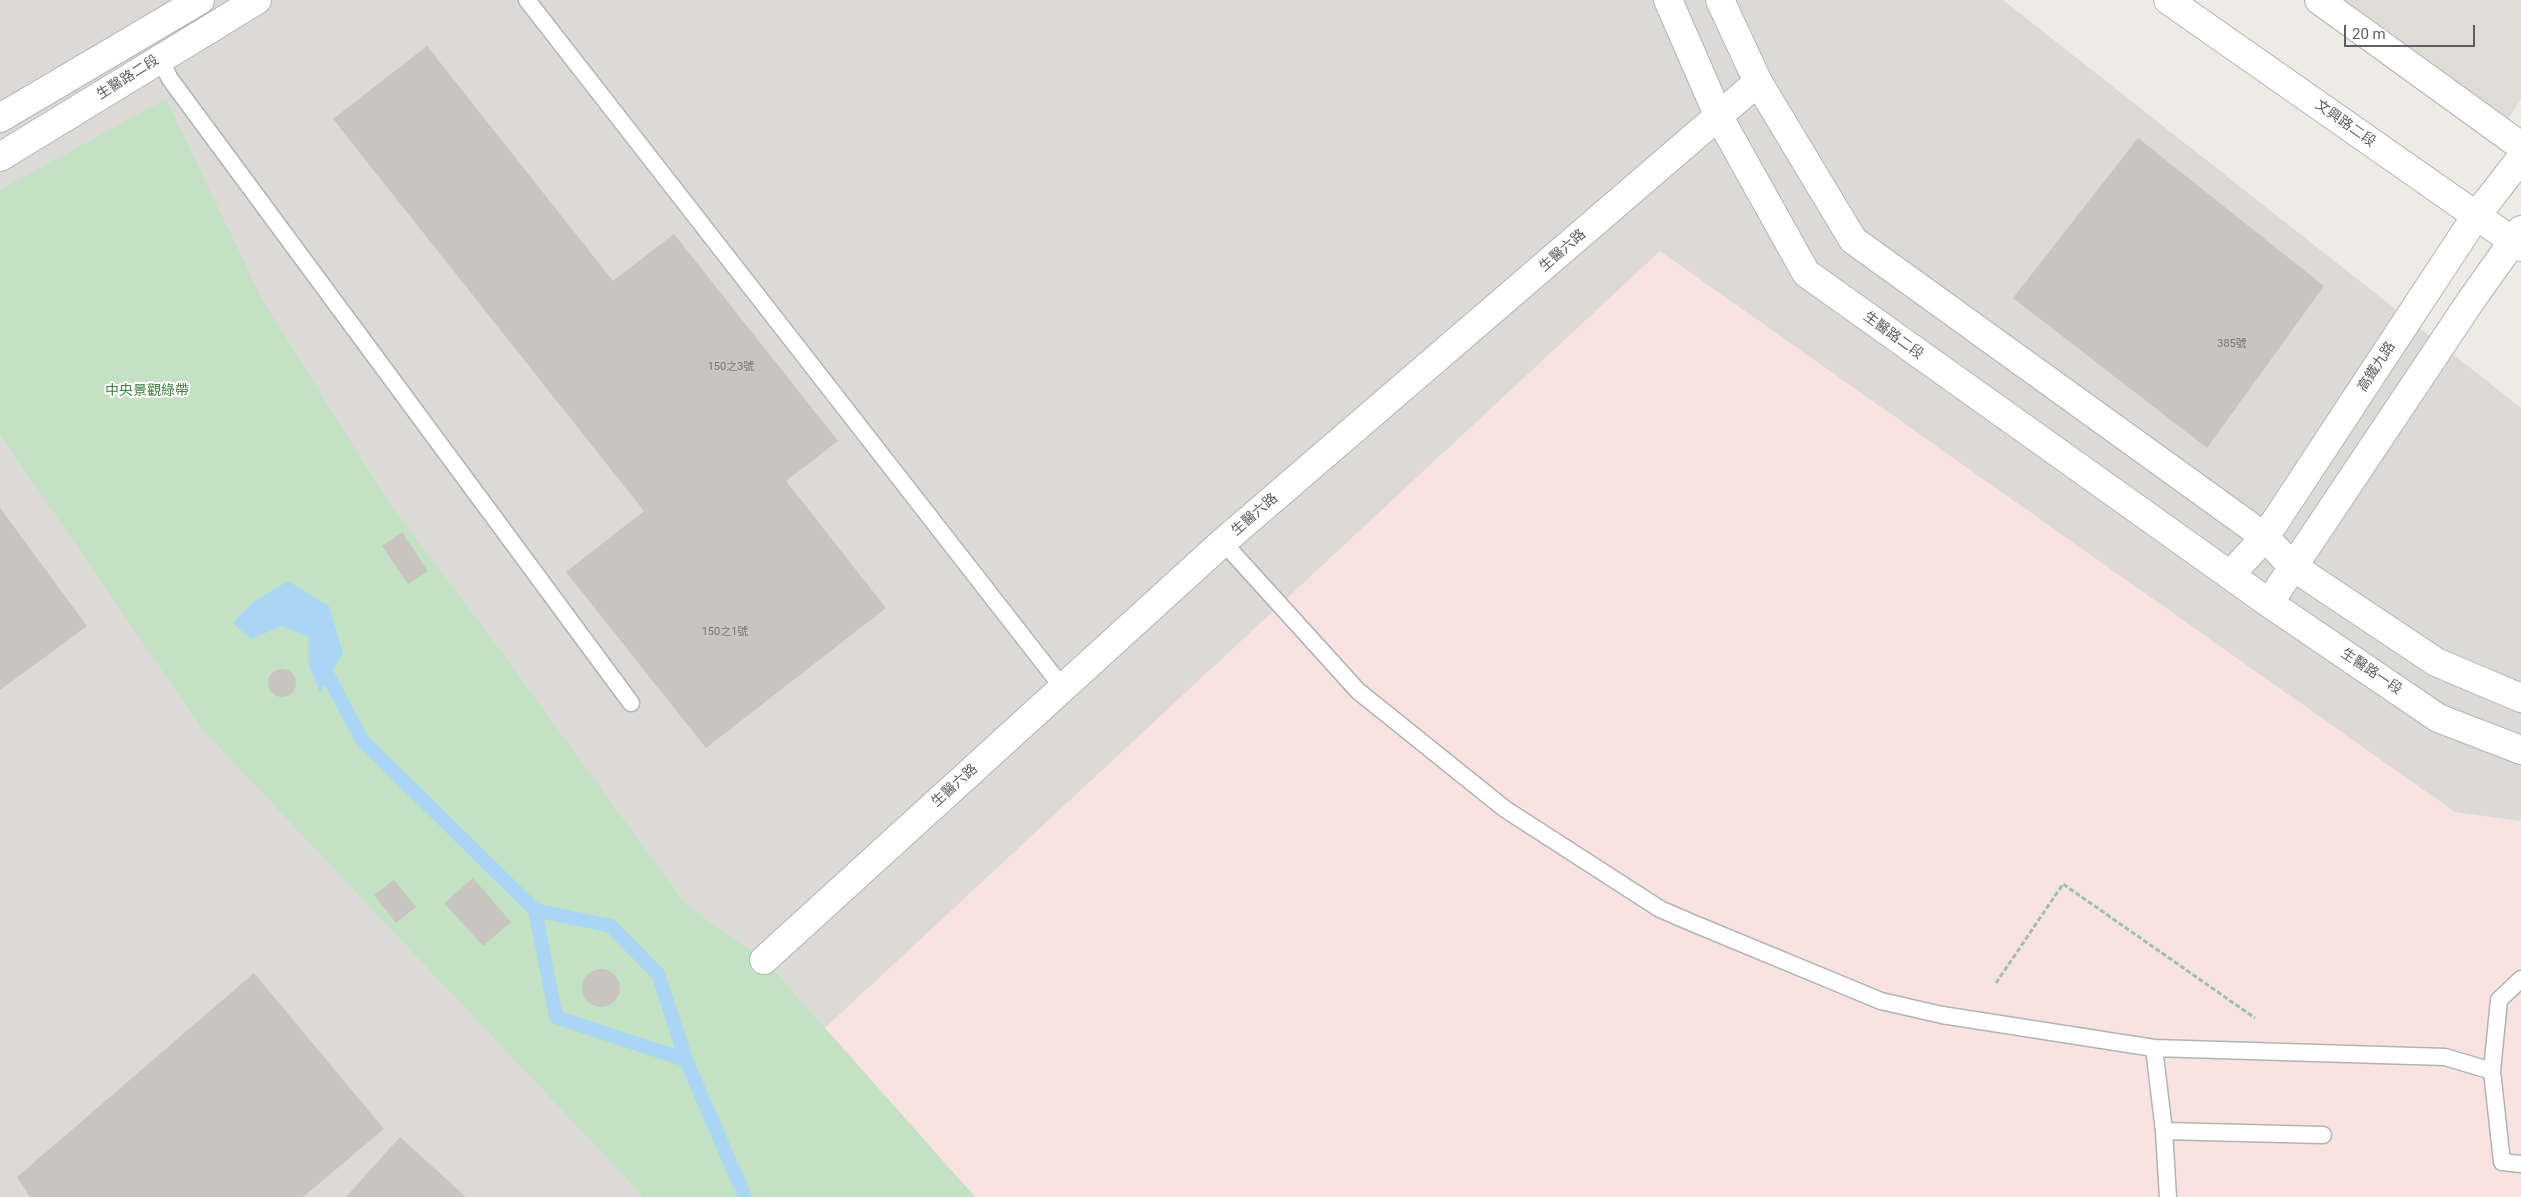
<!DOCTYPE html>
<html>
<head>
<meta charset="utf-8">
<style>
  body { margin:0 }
  #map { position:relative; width:2521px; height:1197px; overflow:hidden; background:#edebe4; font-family:Roboto,sans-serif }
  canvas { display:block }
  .scale { position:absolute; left:2344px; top:25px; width:131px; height:22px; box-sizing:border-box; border:2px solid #5c5f63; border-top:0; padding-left:6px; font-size:15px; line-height:18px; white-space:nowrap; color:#5c5f63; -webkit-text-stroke:4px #fff; paint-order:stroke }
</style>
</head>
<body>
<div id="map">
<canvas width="2521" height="1197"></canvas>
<div class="scale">20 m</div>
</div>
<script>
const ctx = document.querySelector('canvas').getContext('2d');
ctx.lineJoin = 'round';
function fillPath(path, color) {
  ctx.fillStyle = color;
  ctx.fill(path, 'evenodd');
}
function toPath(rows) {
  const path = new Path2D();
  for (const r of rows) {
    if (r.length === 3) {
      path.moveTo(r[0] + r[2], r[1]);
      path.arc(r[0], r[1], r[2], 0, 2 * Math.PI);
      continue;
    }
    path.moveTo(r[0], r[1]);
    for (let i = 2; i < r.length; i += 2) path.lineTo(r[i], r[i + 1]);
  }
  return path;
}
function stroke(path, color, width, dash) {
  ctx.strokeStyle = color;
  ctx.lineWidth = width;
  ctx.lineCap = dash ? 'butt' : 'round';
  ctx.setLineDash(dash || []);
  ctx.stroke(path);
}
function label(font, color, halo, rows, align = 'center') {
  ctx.font = font + ' Roboto,"Noto Sans TC",sans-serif';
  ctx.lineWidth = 4;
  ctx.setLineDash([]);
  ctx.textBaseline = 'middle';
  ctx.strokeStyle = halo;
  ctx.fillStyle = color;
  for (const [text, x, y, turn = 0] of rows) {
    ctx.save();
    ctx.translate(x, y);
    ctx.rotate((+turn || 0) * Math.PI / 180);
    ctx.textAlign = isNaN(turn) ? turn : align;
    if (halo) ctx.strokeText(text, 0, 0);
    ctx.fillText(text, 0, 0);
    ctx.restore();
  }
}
const industrial = toPath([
  [0,0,2003,0,2521,408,2521,1197,0,1197]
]);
const education = toPath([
  [2324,0,2521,0,2521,98,2504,127]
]);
const medical = toPath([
  [1660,251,2455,812,2521,821,2521,1197,975,1197,825,1028]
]);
const green = toPath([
  [166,99,263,301,389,503,494,642,686,905,764,960,975,1197,644,1197,202,729,0,434,0,190]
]);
const water = toPath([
  [288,581,329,606,343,653,320,693,309,665,309,637,282,626,251,639,233,623,253,602]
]);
const stream = toPath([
  [329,677,361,739,535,910,611,926,658,974,686,1060,745,1197],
  [535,910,556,1017,686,1060]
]);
const building = toPath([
  [427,46,613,281,674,234,838,441,786,481,886,608,706,748,566,572,644,511,333,119],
  [2138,138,2324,286,2207,448,2013,298],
  [0,508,87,626,0,690],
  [402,532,428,571,408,584,382,546],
  [282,683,14],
  [473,878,511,922,483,946,444,903],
  [394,880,416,907,396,923,374,895],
  [601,988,19],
  [254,973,384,1129,303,1197,30,1197,17,1177],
  [400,1137,466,1197,346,1197]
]);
const path = toPath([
  [1996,983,2063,884,2255,1018]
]);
const service = toPath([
  [527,0,1063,688],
  [160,59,170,79,631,703],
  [1223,542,1358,691,1505,809,1660,909,1690,922,1881,1001,1942,1015,2154,1048,2445,1057,2492,1071],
  [2521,979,2499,1000,2492,1071,2502,1162,2521,1164],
  [2154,1048,2164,1131,2168,1197],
  [2164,1131,2323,1135]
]);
const minor = toPath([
  [764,960,1223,542,1758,82]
]);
const tertiary = toPath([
  [1668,0,1719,117,1806,273,2269,603,2438,718,2521,750],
  [1720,0,1758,82,1853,240,2265,537,2292,566,2436,662,2521,698],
  [2168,0,2521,247],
  [2319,0,2521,146],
  [0,118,200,0],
  [0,157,257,0],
  [2231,574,2265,537,2476,216,2521,158],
  [2269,603,2472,299,2521,230]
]);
const numberNames = [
  ["385號",2232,344],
  ["150之3號",731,367],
  ["150之1號",725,632]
];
const streetNames = [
  ["生醫路二段",128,78,-32],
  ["文興路二段",2345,124,35],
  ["生醫六路",1563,251,-41],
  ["生醫路二段",1893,336,36],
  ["高鐵九路",2377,367,-57],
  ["生醫六路",1255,515,-41],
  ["生醫路一段",2371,672,34],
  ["生醫六路",955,786,-42]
];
const parkNames = [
  ["中央景觀綠帶",147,391]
];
fillPath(industrial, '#dcdad6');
fillPath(education, '#dfdcd5');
fillPath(medical, '#f8e3e1');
fillPath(green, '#c3e2c3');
fillPath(water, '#aad6f6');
stroke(stream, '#aad6f6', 14);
fillPath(building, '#c8c5c0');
stroke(service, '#b1b4b7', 19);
stroke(minor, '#b1b4b7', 30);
stroke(tertiary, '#b1b4b7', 30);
stroke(path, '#9cc2a7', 3, [5, 2.5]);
stroke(service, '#fff', 16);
stroke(minor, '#fff', 28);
stroke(tertiary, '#fff', 28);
label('11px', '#77787a', null, numberNames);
label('14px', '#5c5f63', '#fff', streetNames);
label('14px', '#3d803f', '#fff', parkNames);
</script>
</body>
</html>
